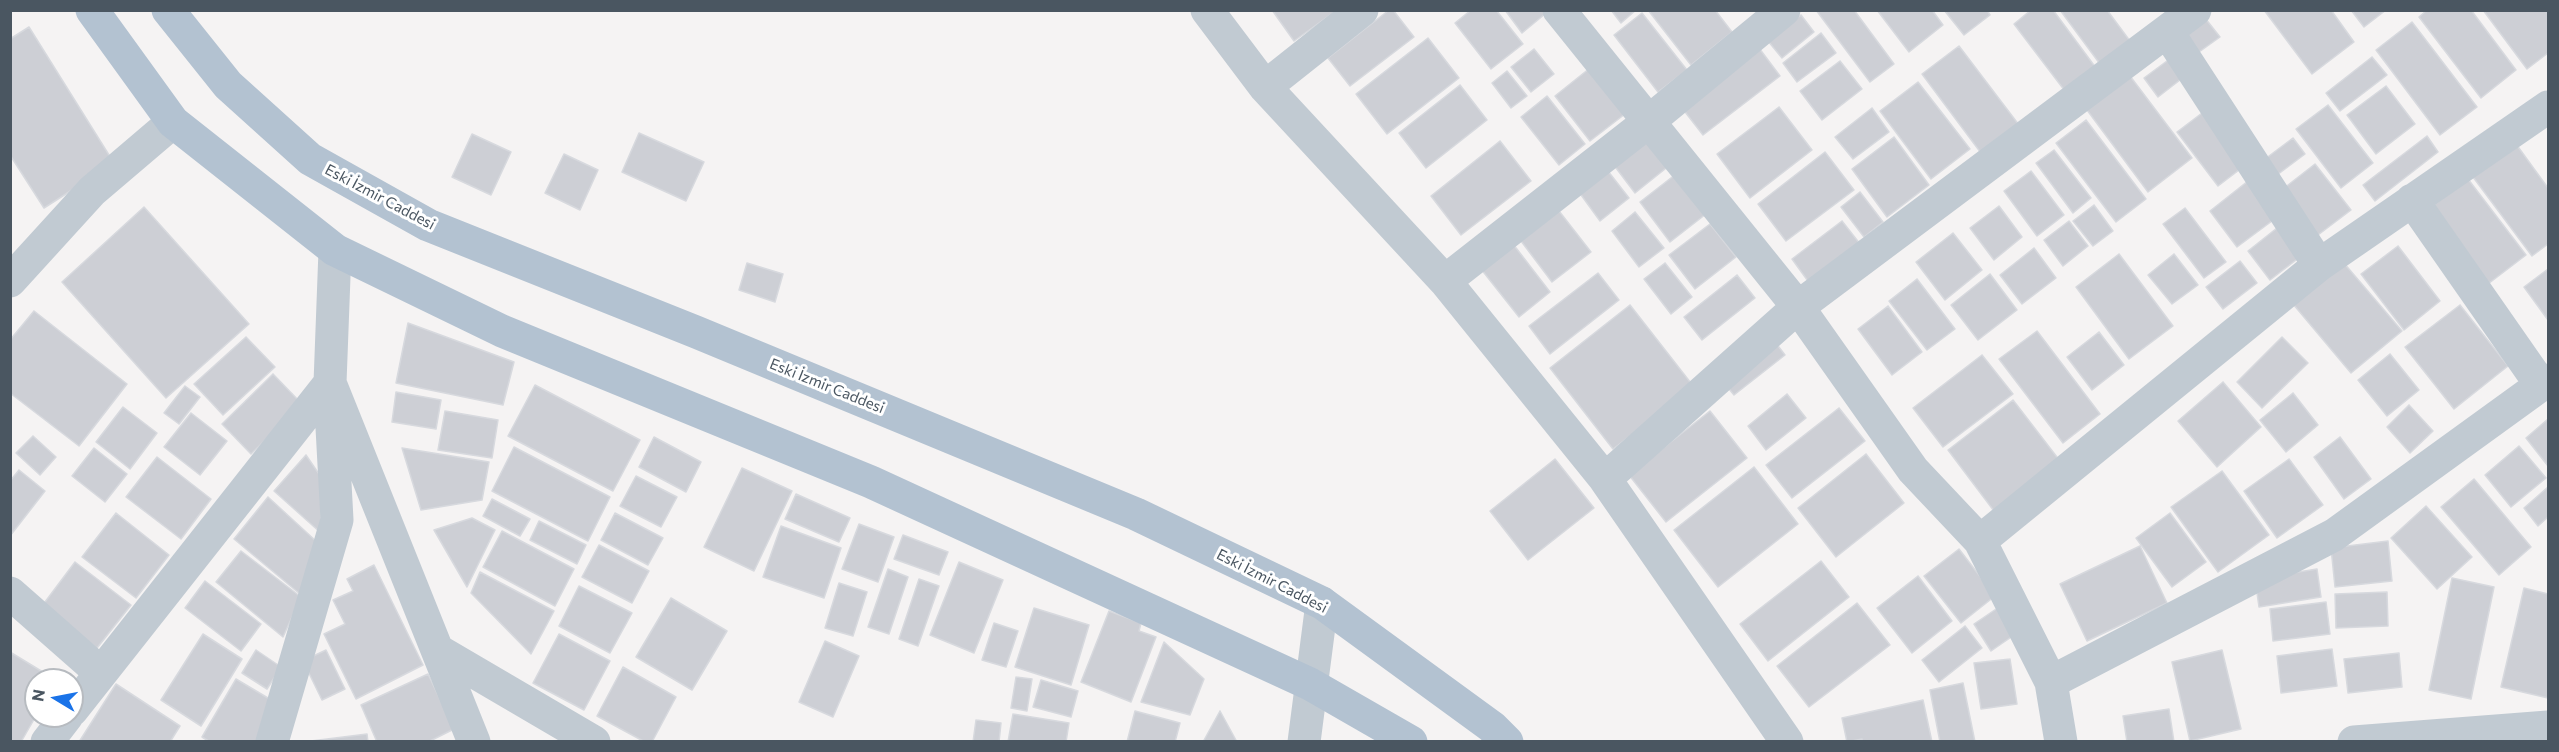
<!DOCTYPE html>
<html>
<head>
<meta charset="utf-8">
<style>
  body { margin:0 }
  #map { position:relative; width:2559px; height:752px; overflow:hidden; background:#f5f3f3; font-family:Commissioner,sans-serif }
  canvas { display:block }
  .frame { position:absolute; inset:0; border:12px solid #4a5661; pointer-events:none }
  .north { position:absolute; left:24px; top:668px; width:60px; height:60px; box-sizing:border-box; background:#fff; border:2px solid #b7bbc0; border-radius:50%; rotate:280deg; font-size:16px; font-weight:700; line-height:24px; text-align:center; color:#4a5661 }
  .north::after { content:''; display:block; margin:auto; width:21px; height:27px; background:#1a73e8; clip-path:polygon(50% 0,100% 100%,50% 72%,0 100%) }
</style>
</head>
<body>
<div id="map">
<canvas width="2559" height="752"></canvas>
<div class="frame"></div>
<div class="north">N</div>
</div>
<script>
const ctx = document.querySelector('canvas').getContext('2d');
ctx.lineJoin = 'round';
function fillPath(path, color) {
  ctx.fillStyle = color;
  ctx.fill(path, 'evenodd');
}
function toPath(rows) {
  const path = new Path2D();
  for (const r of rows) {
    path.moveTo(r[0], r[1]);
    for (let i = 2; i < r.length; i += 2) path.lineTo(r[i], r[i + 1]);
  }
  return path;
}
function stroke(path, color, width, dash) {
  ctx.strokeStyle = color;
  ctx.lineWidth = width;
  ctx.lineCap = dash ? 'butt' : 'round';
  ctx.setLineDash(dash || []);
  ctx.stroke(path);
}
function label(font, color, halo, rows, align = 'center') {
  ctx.font = font + ' Commissioner,sans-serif';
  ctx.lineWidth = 6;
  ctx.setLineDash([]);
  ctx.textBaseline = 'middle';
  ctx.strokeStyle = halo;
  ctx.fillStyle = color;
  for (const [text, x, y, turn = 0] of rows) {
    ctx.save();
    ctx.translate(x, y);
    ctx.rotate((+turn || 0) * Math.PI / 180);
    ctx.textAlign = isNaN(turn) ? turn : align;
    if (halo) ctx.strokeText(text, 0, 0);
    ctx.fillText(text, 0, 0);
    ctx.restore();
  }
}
const building = toPath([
  [1272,10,1337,10,1294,41,1272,10],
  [1389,10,1393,10,1414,37,1350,86,1328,58,1389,10],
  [1471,10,1496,10,1523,44,1491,69,1455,23,1471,10],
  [1505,10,1543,10,1545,14,1522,33,1505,10],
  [1611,10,1636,10,1621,23,1611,10],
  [1648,10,1715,10,1732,32,1691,65,1648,10],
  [1816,10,1854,10,1894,64,1870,82,1816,10],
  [1877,10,1932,10,1943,25,1909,52,1877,10],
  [1944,10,1987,10,1990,15,1964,35,1944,10],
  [2031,10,2053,10,2096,68,2065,91,2014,24,2031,10],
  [2060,10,2107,10,2130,41,2100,64,2060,10],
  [2264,10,2331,10,2354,42,2312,74,2264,10],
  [2351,10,2386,10,2364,27,2351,10],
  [2427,10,2471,10,2516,70,2481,98,2419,17,2427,10],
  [2483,10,2548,10,2548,53,2527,69,2483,10],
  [1642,13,1687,70,1658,92,1614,35,1642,13],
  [1801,15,1814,32,1782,58,1768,41,1801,15],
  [2205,18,2220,37,2192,57,2178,39,2205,18],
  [2412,22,2477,107,2440,135,2376,50,2412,22],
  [29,27,114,163,44,208,10,155,10,39,29,27],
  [1821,33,1836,53,1797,82,1783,63,1821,33],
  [1428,38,1459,78,1387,134,1356,94,1428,38],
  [1753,40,1780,76,1703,135,1675,99,1753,40],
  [1959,46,2019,125,1981,153,1922,74,1959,46],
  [1534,49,1554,74,1531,92,1511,67,1534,49],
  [2175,55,2189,73,2158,97,2144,78,2175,55],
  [2372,57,2387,75,2340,111,2326,93,2372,57],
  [1840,61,1862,89,1822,120,1800,91,1840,61],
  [1590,68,1625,114,1590,141,1555,96,1590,68],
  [1507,71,1527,96,1511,108,1492,83,1507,71],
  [2130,76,2192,158,2148,192,2087,110,2130,76],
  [1918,82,1970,149,1931,179,1880,111,1918,82],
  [1460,85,1487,120,1426,168,1399,133,1460,85],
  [2386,86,2415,124,2376,154,2347,115,2386,86],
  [1547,96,1585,144,1559,165,1521,117,1547,96],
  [2328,105,2373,163,2341,188,2296,129,2328,105],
  [1779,107,1812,150,1750,198,1717,154,1779,107],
  [1872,108,1889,132,1853,159,1835,137,1872,108],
  [2206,110,2247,164,2218,186,2177,132,2206,110],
  [2086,120,2146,199,2116,222,2056,143,2086,120],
  [639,133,704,162,686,201,622,172,639,133],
  [472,134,511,152,491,195,452,177,472,134],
  [2427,136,2438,152,2375,201,2363,185,2427,136],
  [1647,137,1670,165,1635,193,1613,164,1647,137],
  [1894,137,1929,185,1887,217,1852,169,1894,137],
  [2293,138,2305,154,2273,178,2261,162,2293,138],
  [1500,141,1531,181,1461,235,1431,196,1500,141],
  [2516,144,2548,188,2548,244,2532,256,2473,177,2516,144],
  [2054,150,2091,198,2073,213,2036,163,2054,150],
  [1825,152,1854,190,1786,241,1758,204,1825,152],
  [564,154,598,170,580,210,545,193,564,154],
  [2315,164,2351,210,2314,238,2279,192,2315,164],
  [1604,166,1629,198,1600,221,1576,188,1604,166],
  [2031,171,2064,215,2037,236,2004,191,2031,171],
  [1676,174,1706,214,1670,242,1640,202,1676,174],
  [2468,179,2526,255,2484,287,2426,211,2468,179],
  [2248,181,2276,218,2237,247,2210,211,2248,181],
  [1860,192,1883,222,1864,237,1841,207,1860,192],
  [2094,205,2113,231,2093,246,2073,221,2094,205],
  [1999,206,2022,237,1994,260,1970,228,1999,206],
  [144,207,249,324,166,398,62,282,144,207],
  [2185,208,2226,262,2204,278,2163,224,2185,208],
  [1559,211,1591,252,1552,282,1521,241,1559,211],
  [1635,212,1664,248,1639,267,1612,231,1635,212],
  [1842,221,1864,249,1813,288,1792,259,1842,221],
  [2069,221,2088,246,2063,266,2044,240,2069,221],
  [1710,224,1736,257,1695,289,1669,255,1710,224],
  [2277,228,2300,257,2270,280,2248,251,2277,228],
  [1953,233,1982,270,1945,300,1916,262,1953,233],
  [1513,244,1550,292,1519,317,1481,269,1513,244],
  [2398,246,2440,301,2404,330,2361,274,2398,246],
  [2034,248,2056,278,2022,304,2000,275,2034,248],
  [2119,254,2173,326,2129,359,2076,287,2119,254],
  [2174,254,2198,285,2172,304,2148,275,2174,254],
  [2240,261,2257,283,2223,309,2206,287,2240,261],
  [2343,262,2402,331,2351,373,2293,304,2343,262],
  [747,263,783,274,775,302,739,290,747,263],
  [1665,263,1692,297,1671,314,1644,279,1665,263],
  [2548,269,2548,320,2524,287,2548,269],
  [1598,273,1619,300,1550,354,1529,326,1598,273],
  [1990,274,2017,310,1978,340,1951,305,1990,274],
  [1737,275,1755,298,1702,340,1684,317,1737,275],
  [1917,279,1955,329,1927,350,1889,301,1917,279],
  [1630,305,1694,387,1613,449,1550,368,1630,305],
  [2460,305,2508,366,2454,409,2405,347,2460,305],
  [1888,306,1922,352,1892,375,1858,329,1888,306],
  [34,311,127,384,79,446,10,393,10,340,34,311],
  [408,323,514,362,503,405,396,383,408,323],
  [2037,331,2100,414,2063,443,1999,359,2037,331],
  [2099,332,2124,365,2092,390,2067,357,2099,332],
  [246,337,275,367,223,415,194,384,246,337],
  [2282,337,2308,363,2262,408,2237,382,2282,337],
  [1772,338,1785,355,1734,395,1720,378,1772,338],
  [2390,354,2419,390,2387,416,2358,380,2390,354],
  [1982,355,2013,394,1943,447,1913,408,1982,355],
  [273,374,302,404,251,454,222,424,273,374],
  [2223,382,2261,427,2217,467,2178,421,2223,382],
  [535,385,640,440,613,491,508,436,535,385],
  [185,386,200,397,179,424,164,413,185,386],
  [396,392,441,400,436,429,392,422,396,392],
  [2293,393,2318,425,2286,452,2260,420,2293,393],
  [1787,394,1806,418,1766,450,1748,426,1787,394],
  [2013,400,2060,461,1994,511,1948,450,2013,400],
  [2409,405,2433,431,2410,453,2387,427,2409,405],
  [123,407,157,433,130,469,96,442,123,407],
  [1839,408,1865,441,1792,498,1766,465,1839,408],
  [445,411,498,420,492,458,438,450,445,411],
  [1710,411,1747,458,1666,522,1629,475,1710,411],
  [191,413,227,441,200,475,164,447,191,413],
  [2548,419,2548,466,2526,438,2548,419],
  [33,436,56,457,40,475,16,453,33,436],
  [654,437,701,462,686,492,639,467,654,437],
  [2340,437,2371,479,2344,499,2314,457,2340,437],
  [2519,446,2546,478,2511,507,2485,475,2519,446],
  [514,447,610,497,588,541,492,491,514,447],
  [94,448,127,474,105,502,72,476,94,448],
  [402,448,489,462,482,500,421,510,402,448],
  [1866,454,1904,503,1836,557,1798,508,1866,454],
  [306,455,321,477,321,533,274,491,306,455],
  [157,457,211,499,181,539,126,497,157,457],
  [1555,459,1594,508,1528,560,1490,511,1555,459],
  [2289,459,2323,505,2277,538,2244,491,2289,459],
  [1754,467,1798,524,1718,587,1674,530,1754,467],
  [742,468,792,491,754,571,704,547,742,468],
  [19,470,45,491,10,536,10,481,19,470],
  [2222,471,2269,535,2218,572,2171,507,2222,471],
  [636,476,677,497,661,527,620,506,636,476],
  [2474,479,2531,547,2499,575,2441,507,2474,479],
  [2548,487,2548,517,2538,526,2524,508,2548,487],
  [796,494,850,518,839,542,785,519,796,494],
  [268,497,317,542,300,594,234,539,268,497],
  [492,499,530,519,520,536,483,516,492,499],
  [2426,506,2472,557,2437,589,2391,538,2426,506],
  [116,513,169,555,136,598,82,557,116,513],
  [615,513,663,538,648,565,601,540,615,513],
  [2170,513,2206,562,2172,587,2136,538,2170,513],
  [472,518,495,530,467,587,434,530,472,518],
  [539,521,586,545,577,564,530,540,539,521],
  [859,524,894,537,878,582,842,569,859,524],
  [781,526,841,548,824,598,763,577,781,526],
  [502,531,574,569,555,606,483,567,502,531],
  [903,535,948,552,939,575,894,559,903,535],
  [2388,541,2392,581,2335,587,2331,548,2388,541],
  [599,545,649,571,632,603,582,577,599,545],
  [2140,546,2167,603,2087,641,2060,584,2140,546],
  [1959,549,1995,596,1961,623,1924,576,1959,549],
  [241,551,301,597,283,637,216,582,241,551],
  [1821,561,1849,597,1768,661,1740,624,1821,561],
  [75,562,131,605,97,648,42,606,75,562],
  [959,562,1003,580,974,653,930,635,959,562],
  [374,565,423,665,356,699,324,634,345,624,333,600,353,591,347,579,374,565],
  [888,569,908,577,889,634,868,627,888,569],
  [2317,569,2321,597,2259,607,2255,579,2317,569],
  [480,572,554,611,531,654,471,593,480,572],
  [1918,576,1952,621,1912,653,1877,608,1918,576],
  [2452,578,2494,587,2471,699,2429,690,2452,578],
  [919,579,939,586,918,646,899,639,919,579],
  [205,581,261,624,241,651,185,608,205,581],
  [839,583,867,592,853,636,825,628,839,583],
  [579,586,632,613,610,653,559,626,579,586],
  [2524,588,2548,594,2548,698,2501,687,2524,588],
  [2387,592,2388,626,2336,628,2335,594,2387,592],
  [671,598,727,631,692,690,636,657,671,598],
  [2326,602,2330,634,2273,641,2270,609,2326,602],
  [1857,603,1890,645,1809,707,1777,666,1857,603],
  [2002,605,2020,631,1991,651,1974,624,2002,605],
  [1034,608,1089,625,1071,685,1015,667,1034,608],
  [1109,611,1141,623,1139,631,1156,637,1131,702,1081,682,1109,611],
  [994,623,1018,631,1006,667,982,660,994,623],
  [1965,626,1982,648,1939,682,1922,660,1965,626],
  [203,634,242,659,201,726,161,700,203,634],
  [559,634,610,661,584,710,533,683,559,634],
  [825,641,859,656,833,717,799,702,825,641],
  [1164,642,1204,679,1190,715,1141,702,1164,642],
  [2332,649,2337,686,2281,693,2277,656,2332,649],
  [256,650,281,667,267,689,242,673,256,650],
  [326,650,345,689,322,700,303,661,326,650],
  [2222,650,2241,729,2190,741,2172,662,2222,650],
  [10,652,56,680,36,680,36,716,21,742,10,742,10,652],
  [2399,653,2402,687,2348,693,2344,659,2399,653],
  [2010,659,2017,704,1981,709,1974,663,2010,659],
  [623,667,676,697,652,742,645,742,597,716,623,667],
  [428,674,454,729,428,742,377,742,361,705,428,674],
  [1016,677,1032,679,1027,711,1011,708,1016,677],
  [236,679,278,704,256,742,210,742,202,737,236,679],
  [1041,680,1078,691,1071,717,1033,707,1041,680],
  [1963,683,1975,742,1940,742,1930,690,1963,683],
  [116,684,180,726,170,742,79,742,116,684],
  [1923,700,1932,742,1862,742,1862,739,1847,742,1842,718,1923,700],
  [2169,709,2174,742,2127,742,2123,716,2169,709],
  [1135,711,1180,723,1175,742,1127,742,1135,711],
  [1220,711,1237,742,1203,742,1220,711],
  [1013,714,1069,723,1066,742,1008,742,1013,714],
  [976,720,1001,723,999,742,973,742,976,720],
  [367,734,368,742,303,742,367,734]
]);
const street = toPath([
  [1207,10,1265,87,1445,281,1605,479,1787,742],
  [1559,10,1798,307,1913,470,1980,541,2051,682,2061,742],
  [2167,31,2319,265],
  [1265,87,1362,10],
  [2412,200,2541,385],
  [335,250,330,383,474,742],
  [10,281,92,191,173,122],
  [1445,281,1648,122,1784,10],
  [1605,479,1798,307,2195,10],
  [1980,541,2319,265,2548,107],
  [10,593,101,673],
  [437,650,594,742],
  [2051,682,2334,535,2548,380],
  [72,710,330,383],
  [47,742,67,716],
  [272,742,337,520,331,409],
  [1304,742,1322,603],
  [2354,742,2548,727]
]);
const primary = toPath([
  [92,10,173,122,335,250,502,331,871,482,1310,684,1411,742],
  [168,10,228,85,310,159,428,225,696,332,1136,514,1322,603,1492,727,1507,742]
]);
const streetNames = [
  ["Eski İzmir Caddesi",380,197,28],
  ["Eski İzmir Caddesi",827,386,22],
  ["Eski İzmir Caddesi",1272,581,27]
];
fillPath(building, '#cdcfd5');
stroke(building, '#d7d9de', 1.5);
stroke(street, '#c1cad2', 33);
stroke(primary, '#b3c2d1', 33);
label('15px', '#4a5661', '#fff', streetNames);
</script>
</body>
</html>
